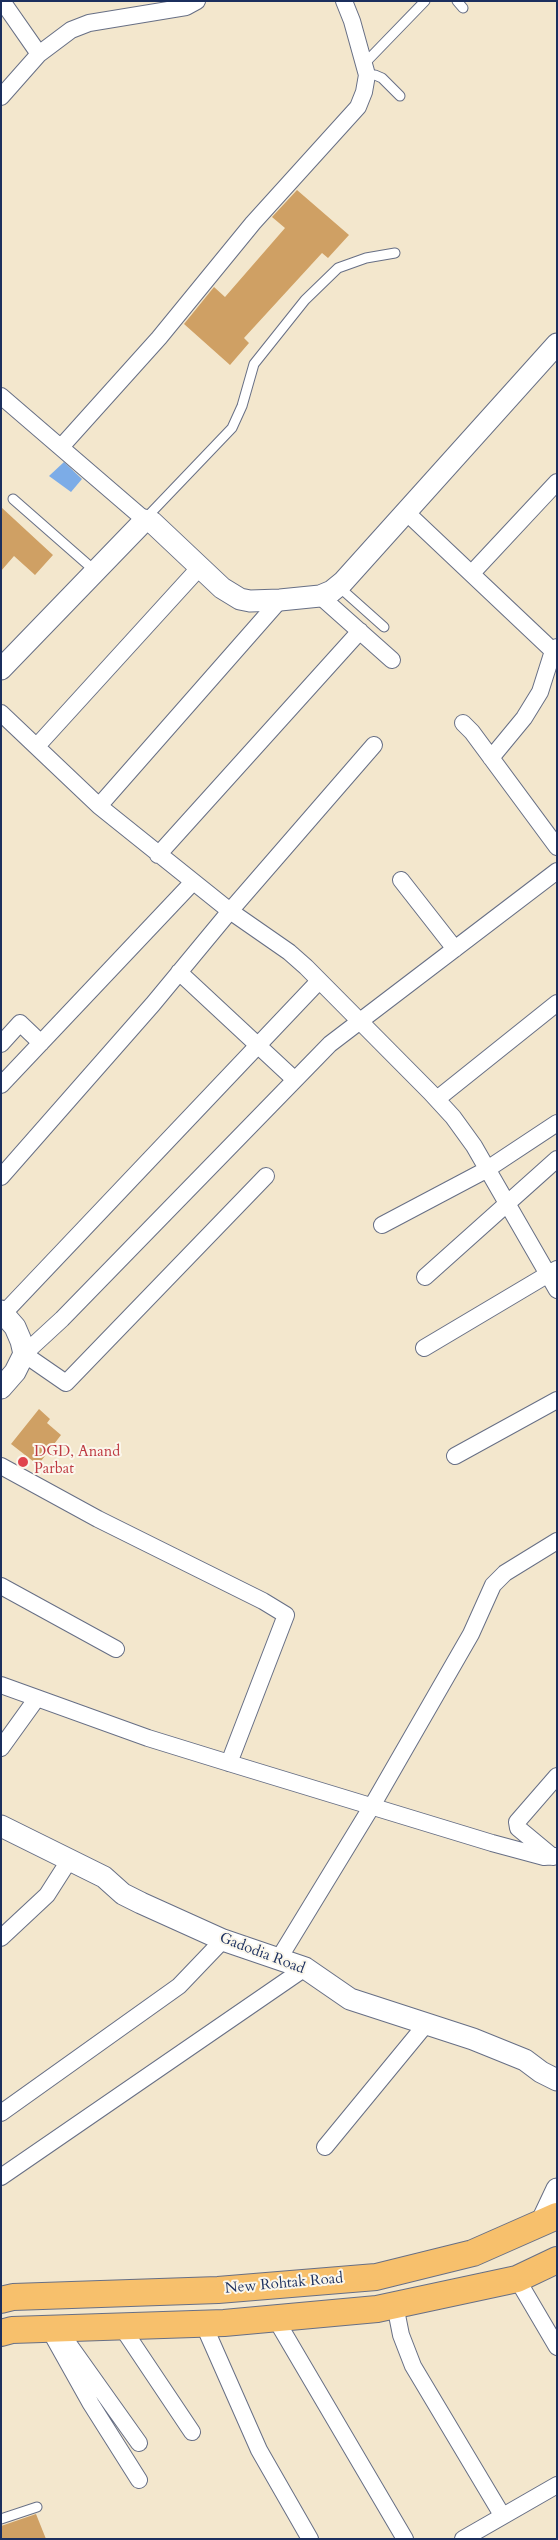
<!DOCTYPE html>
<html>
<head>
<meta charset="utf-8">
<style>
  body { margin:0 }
  #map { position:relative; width:558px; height:2540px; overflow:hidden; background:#f3e7cd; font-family:Cardo,serif }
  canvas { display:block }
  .frame { position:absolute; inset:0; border:2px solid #1b2f5e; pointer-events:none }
</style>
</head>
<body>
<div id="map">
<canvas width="558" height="2540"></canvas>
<div class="frame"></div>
</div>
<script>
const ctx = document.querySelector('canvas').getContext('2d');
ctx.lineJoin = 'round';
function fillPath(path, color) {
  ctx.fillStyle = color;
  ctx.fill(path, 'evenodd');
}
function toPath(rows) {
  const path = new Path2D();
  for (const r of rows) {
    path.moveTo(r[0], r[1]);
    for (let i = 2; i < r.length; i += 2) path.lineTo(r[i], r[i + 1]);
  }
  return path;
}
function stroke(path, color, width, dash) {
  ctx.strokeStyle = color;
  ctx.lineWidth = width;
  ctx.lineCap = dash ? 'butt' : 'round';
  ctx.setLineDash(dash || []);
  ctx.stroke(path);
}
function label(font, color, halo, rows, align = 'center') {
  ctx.font = font + ' Cardo,serif';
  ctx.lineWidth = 4;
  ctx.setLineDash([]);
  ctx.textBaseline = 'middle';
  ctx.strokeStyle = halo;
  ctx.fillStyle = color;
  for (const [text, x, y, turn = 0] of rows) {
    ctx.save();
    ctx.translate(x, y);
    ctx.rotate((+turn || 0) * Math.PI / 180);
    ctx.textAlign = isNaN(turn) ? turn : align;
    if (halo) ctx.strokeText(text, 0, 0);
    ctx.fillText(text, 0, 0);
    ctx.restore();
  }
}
const water = toPath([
  [64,462,82,479,71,492,49,476]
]);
const building = toPath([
  [297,190,349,235,328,258,322,253,244,338,249,343,230,365,184,324,214,287,225,297,285,228,272,217],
  [1,507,53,555,35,575,14,556,1,571],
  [39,1409,50,1419,47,1423,61,1435,38,1465,11,1444],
  [36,2514,46,2539,1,2539,1,2526]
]);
const service = toPath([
  [457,1,463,8],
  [364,64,425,1],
  [367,75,375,75,382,78,400,96],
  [13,499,94,570],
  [145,519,232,428,242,406,254,364,305,300,338,268,366,258,395,253],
  [338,586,384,627],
  [1,2519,37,2507]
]);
const minor = toPath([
  [2,1,39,54],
  [1,97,39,54,71,30,89,23,186,7,197,1],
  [1,396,145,520],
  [61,447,159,338,253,223,358,107,364,92,367,75,352,21,344,1],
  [406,512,553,651],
  [472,573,557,482],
  [320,596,392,660],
  [1,713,99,806,230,911,289,952,306,967,430,1092,453,1117,474,1146,557,1290],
  [463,723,472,732,557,847],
  [37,746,200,567],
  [491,758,524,718,540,692,553,651,557,647],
  [99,806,280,600],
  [158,855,360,631],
  [401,880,455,949],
  [179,972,294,1079],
  [1,1044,20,1023,41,1043],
  [1,1085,193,882],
  [437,1099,557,1003],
  [266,1176,66,1383,24,1354,62,1319,330,1044,557,871],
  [1,1177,153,1004,230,911,374,745],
  [382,1225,486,1170,557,1123],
  [425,1277,557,1159],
  [4,1313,319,981],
  [424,1348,557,1269],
  [455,1456,557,1400],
  [1,1466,98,1519,263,1601,286,1615,229,1763],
  [1,1586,116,1649],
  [1,1685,148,1738,229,1763,492,1843,544,1857,557,1856],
  [1,1748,37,1698],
  [553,1857,518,1828,517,1822,557,1776],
  [1,1938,47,1895,70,1859],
  [278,1960,372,1806,471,1634,493,1585,505,1573,557,1541],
  [1,2113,179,1986,223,1940],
  [325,2147,427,2023],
  [1,2177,305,1968],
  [517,2279,557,2347],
  [395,2305,401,2335,413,2366,502,2515],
  [275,2318,405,2539],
  [203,2323,259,2450,310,2539],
  [121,2326,192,2432],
  [49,2329,91,2404,139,2480],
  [65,2339,139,2443],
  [463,2539,557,2485]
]);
const tertiary = toPath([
  [1,669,145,520,152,522,222,588,240,599,250,601,280,600,320,596,332,591,343,582,557,344],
  [1,1311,15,1327,21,1341,24,1354,15,1372,1,1388],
  [1,1826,104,1877,123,1894,141,1903,223,1940,305,1968,350,1999,473,2039,525,2060,541,2072,557,2080],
  [540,2225,557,2189]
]);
const primary = toPath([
  [1,2300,13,2297,218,2290,376,2277,473,2253,557,2216],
  [1,2333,12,2330,224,2323,377,2309,517,2279,557,2260]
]);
const markers = [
  [23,1462,6,"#e0444e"]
];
const healthNames = [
  ["DGD, Anand",34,1453],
  ["Parbat",34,1470]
];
const streetNames = [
  ["Gadodia Road",262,1954,21],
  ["New Rohtak Road",284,2284,-5]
];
fillPath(water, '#7cace7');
fillPath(building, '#cfa064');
stroke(service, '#676f85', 11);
stroke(minor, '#676f85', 18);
stroke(tertiary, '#676f85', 23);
stroke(primary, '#676f85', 28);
stroke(service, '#fff', 9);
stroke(minor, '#fff', 16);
stroke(tertiary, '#fff', 21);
stroke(primary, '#f7c06c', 26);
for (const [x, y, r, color] of markers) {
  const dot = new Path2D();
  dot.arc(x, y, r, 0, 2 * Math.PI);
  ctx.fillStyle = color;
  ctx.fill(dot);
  stroke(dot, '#fbf7ec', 2);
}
label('15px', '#be3a42', '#fbf7ec', healthNames, 'left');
label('15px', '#1b2f5e', '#fbf7ec', streetNames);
</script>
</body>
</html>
